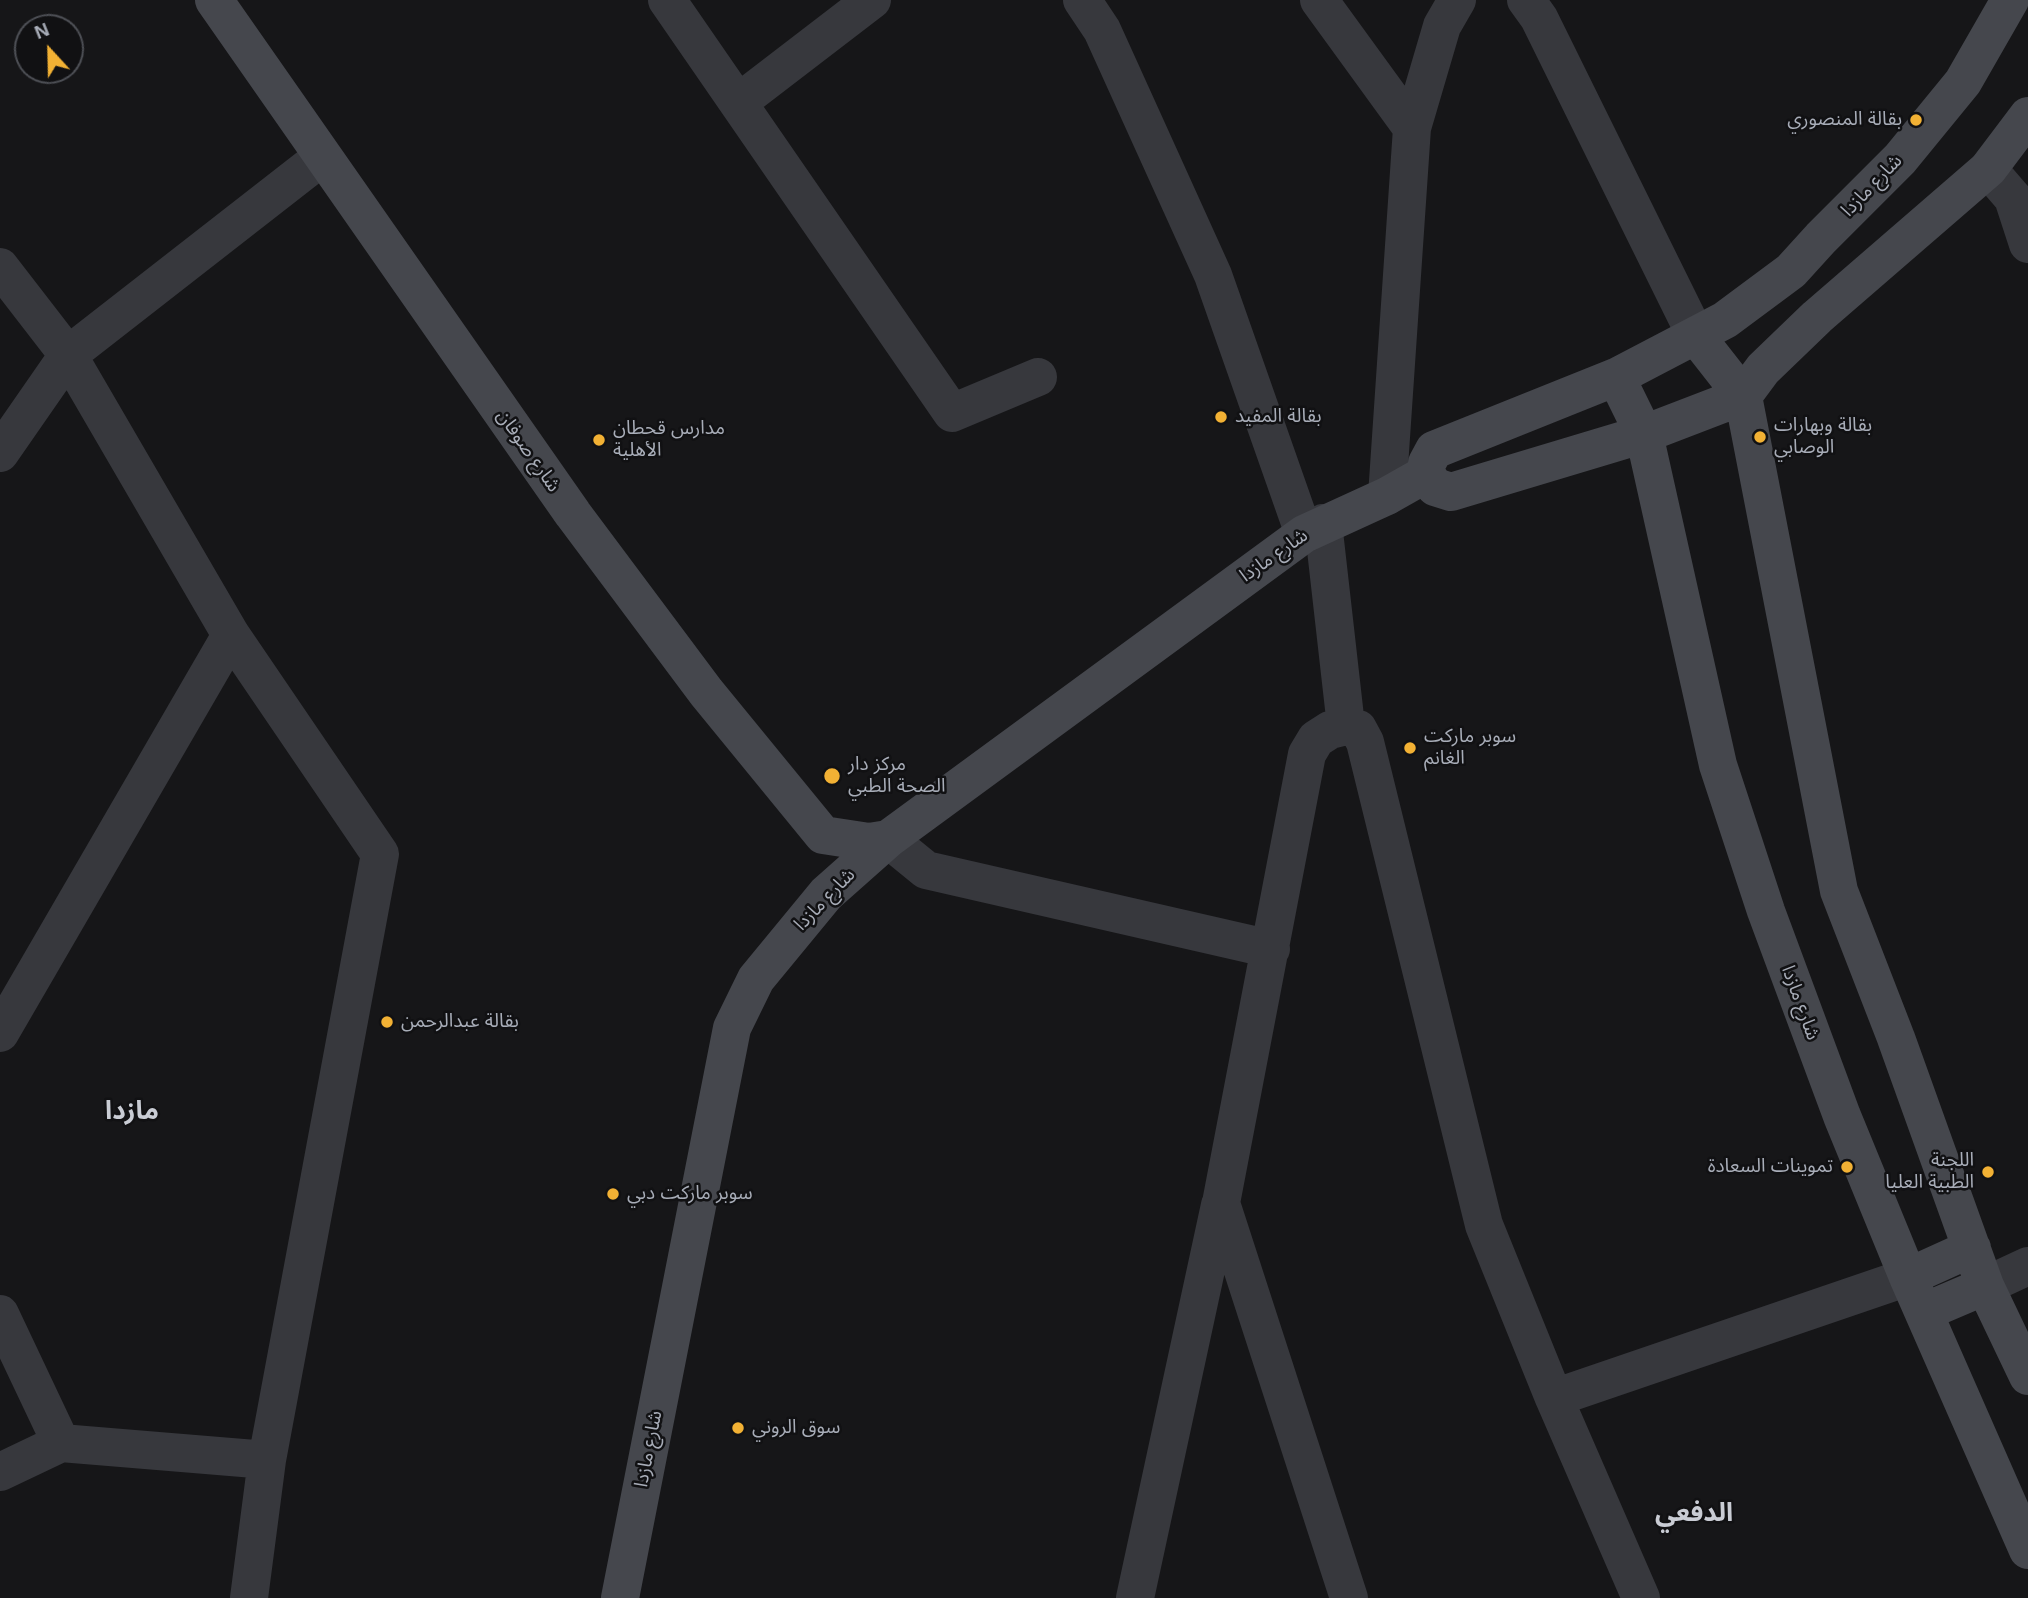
<!DOCTYPE html>
<html>
<head>
<meta charset="utf-8">
<style>
  body { margin:0 }
  #map { position:relative; width:2028px; height:1598px; overflow:hidden; background:#161618; font-family:Arial,sans-serif }
  canvas { display:block }
  .north { position:absolute; left:14px; top:14px; width:70px; height:70px; box-sizing:border-box; background:#111113; border:2px solid #4d4f55; border-radius:50%; rotate:338deg; font-size:19px; font-weight:700; line-height:28px; text-align:center; color:#a8adb8 }
  .north::after { content:''; display:block; margin:auto; width:24px; height:32px; background:#f2b134; clip-path:polygon(50% 0,100% 100%,50% 72%,0 100%) }
</style>
</head>
<body>
<div id="map">
<canvas width="2028" height="1598"></canvas>
<div class="north">N</div>
</div>
<script>
const ctx = document.querySelector('canvas').getContext('2d');
ctx.lineJoin = 'round';
function toPath(rows) {
  const path = new Path2D();
  for (const r of rows) {
    path.moveTo(r[0], r[1]);
    for (let i = 2; i < r.length; i += 2) path.lineTo(r[i], r[i + 1]);
  }
  return path;
}
function stroke(path, color, width, dash) {
  ctx.strokeStyle = color;
  ctx.lineWidth = width;
  ctx.lineCap = dash ? 'butt' : 'round';
  ctx.setLineDash(dash || []);
  ctx.stroke(path);
}
function label(font, color, halo, rows, align = 'center') {
  ctx.font = font + ' Arial,"Noto Sans Arabic",sans-serif';
  ctx.lineWidth = 5;
  ctx.setLineDash([]);
  ctx.textBaseline = 'middle';
  ctx.strokeStyle = halo;
  ctx.fillStyle = color;
  for (const [text, x, y, turn = 0] of rows) {
    ctx.save();
    ctx.translate(x, y);
    ctx.rotate((+turn || 0) * Math.PI / 180);
    ctx.textAlign = isNaN(turn) ? turn : align;
    if (halo) ctx.strokeText(text, 0, 0);
    ctx.fillText(text, 0, 0);
    ctx.restore();
  }
}
const street = toPath([
  [667,0,952,413,1038,377],
  [1082,0,1102,30,1213,275,1304,534],
  [1319,0,1412,128],
  [1526,0,1539,18,1696,336],
  [739,102,872,0],
  [1988,169,2013,198,2028,244],
  [0,267,68,355,231,635,380,854,267,1460,249,1598],
  [0,453,68,355,322,157],
  [1387,496,1412,128,1442,26,1457,0],
  [1323,523,1346,726],
  [888,839,926,870,1271,949],
  [0,1033,231,635],
  [1985,1286,2028,1266],
  [0,1314,61,1443],
  [1554,1398,1908,1277],
  [0,1472,61,1443,267,1460],
  [1135,1598,1220,1205],
  [1349,1598,1221,1203,1307,754,1316,739,1330,730,1346,726,1358,729,1365,742,1484,1225,1554,1398,1641,1598]
]);
const secondary = toPath([
  [214,0,573,514,706,692,823,835,869,842,888,839],
  [2010,0,1963,82,1900,159,1821,238,1791,271,1725,320,1616,377,1434,450,1427,463,1426,474,1435,487,1451,492,1644,434,1743,396,1763,369,1817,317,1988,169,2028,116],
  [1696,336,1743,396,1839,891,1896,1038,1985,1286,2028,1376],
  [1616,377,1644,434,1718,765,1766,911,1842,1116,1908,1277,2028,1550],
  [1908,1277,1972,1248],
  [1924,1312,1985,1286],
  [620,1598,732,1028,756,979,826,894,888,839,1304,534,1387,496,1426,474]
]);
const markers = [
  [1916,120,7,"#f2b134"],
  [1221,417,7,"#f2b134"],
  [1760,437,7,"#f2b134"],
  [599,440,7,"#f2b134"],
  [1410,748,7,"#f2b134"],
  [832,776,9,"#f2b134"],
  [387,1022,7,"#f2b134"],
  [1847,1167,7,"#f2b134"],
  [1988,1172,7,"#f2b134"],
  [613,1194,7,"#f2b134"],
  [738,1428,7,"#f2b134"]
];
const poiNames = [
  ["بقالة المنصوري",1902,120,"right"],
  ["بقالة المفيد",1235,417],
  ["بقالة وبهارات",1774,426],
  ["الوصابي",1774,448],
  ["مدارس قحطان",613,429],
  ["الأهلية",613,451],
  ["سوبر ماركت",1424,737],
  ["الغانم",1424,759],
  ["مركز دار",848,765],
  ["الصحة الطبي",848,787],
  ["بقالة عبدالرحمن",401,1022],
  ["اللجنة",1974,1161,"right"],
  ["الطبية العليا",1974,1183,"right"],
  ["تموينات السعادة",1833,1167,"right"],
  ["سوبر ماركت دبي",627,1194],
  ["سوق الروني",752,1428]
];
const streetNames = [
  ["شارع مازدا",1872,186,-46],
  ["شارع صوفان",528,451,55],
  ["شارع مازدا",1274,556,-35],
  ["شارع مازدا",825,900,-46],
  ["شارع مازدا",1800,1003,70],
  ["شارع مازدا",649,1449,-79]
];
const districtNames = [
  ["مازدا",132,1112],
  ["الدفعي",1694,1514]
];
stroke(street, '#37383d', 38);
stroke(secondary, '#45474d', 38);
for (const [x, y, r, color] of markers) {
  const dot = new Path2D();
  dot.arc(x, y, r, 0, 2 * Math.PI);
  ctx.fillStyle = color;
  ctx.fill(dot);
  stroke(dot, '#111113', 2.5);
}
label('19px', '#a8adb8', '#111113', poiNames, 'left');
label('19px', '#a8adb8', '#111113', streetNames);
label('bold 26px', '#c9ccd4', '#111113', districtNames);
</script>
</body>
</html>
